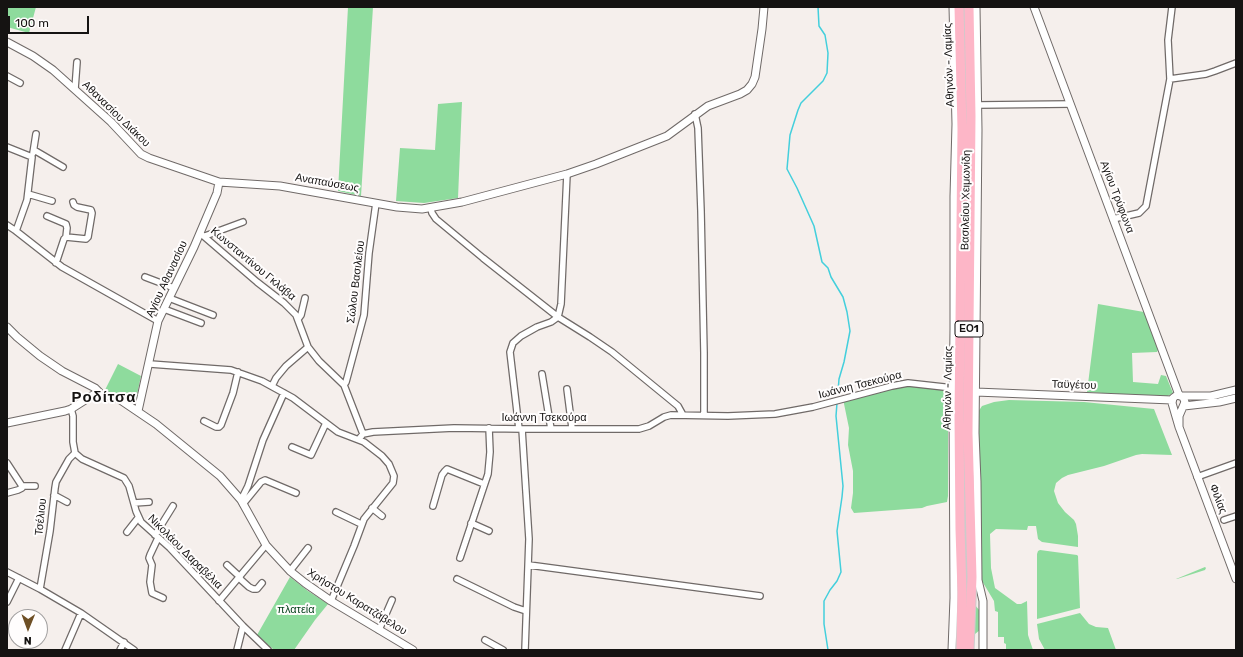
<!DOCTYPE html>
<html>
<head>
<meta charset="utf-8">
<style>
  body { margin:0 }
  #map { position:relative; width:1243px; height:657px; overflow:hidden; background:#f5efec; font-family:Rubik,sans-serif }
  canvas { display:block }
  .frame { position:absolute; inset:0; border:8px solid #151312; pointer-events:none }
  .north { position:absolute; left:8px; top:609px; width:40px; height:40px; box-sizing:border-box; background:#fffdfd; border:1px solid #a19f9f; border-radius:50%; rotate:181deg; font-size:11px; font-weight:700; line-height:16px; text-align:center; color:#151312 }
  .north::after { content:''; display:block; margin:auto; width:14px; height:18px; background:#6e4f25; clip-path:polygon(50% 0,100% 100%,50% 72%,0 100%) }
  .scale { position:absolute; left:8px; top:16px; width:81px; height:18px; box-sizing:border-box; border:2px solid #151312; border-top:0; padding-left:5px; font-size:12px; line-height:14px; white-space:nowrap; color:#151312; -webkit-text-stroke:3px #fffdfd; paint-order:stroke }
</style>
</head>
<body>
<div id="map">
<canvas width="1243" height="657"></canvas>
<div class="frame"></div>
<div class="north">N</div>
<div class="scale">100 m</div>
</div>
<script>
const ctx = document.querySelector('canvas').getContext('2d');
ctx.lineJoin = 'round';
function fillPath(path, color) {
  ctx.fillStyle = color;
  ctx.fill(path, 'evenodd');
}
function toPath(rows) {
  const path = new Path2D();
  for (const r of rows) {
    path.moveTo(r[0], r[1]);
    for (let i = 2; i < r.length; i += 2) path.lineTo(r[i], r[i + 1]);
  }
  return path;
}
function stroke(path, color, width, dash) {
  ctx.strokeStyle = color;
  ctx.lineWidth = width;
  ctx.lineCap = dash ? 'butt' : 'round';
  ctx.setLineDash(dash || []);
  ctx.stroke(path);
}
function label(font, color, halo, rows, align = 'center') {
  ctx.font = font + ' Rubik,sans-serif';
  ctx.lineWidth = 4;
  ctx.setLineDash([]);
  ctx.textBaseline = 'middle';
  ctx.strokeStyle = halo;
  ctx.fillStyle = color;
  for (const [text, x, y, turn = 0] of rows) {
    ctx.save();
    ctx.translate(x, y);
    ctx.rotate((+turn || 0) * Math.PI / 180);
    ctx.textAlign = isNaN(turn) ? turn : align;
    if (halo) ctx.strokeText(text, 0, 0);
    ctx.fillText(text, 0, 0);
    ctx.restore();
  }
}
const green = toPath([
  [7,7,36,7,29,33,7,27],
  [348,7,373,7,361,196,338,191],
  [462,102,458,198,424,203,396,201,400,148,435,150,438,104],
  [1098,304,1144,312,1158,350,1157,352,1132,353,1133,382,1158,384,1161,375,1166,376,1173,393,1166,397,1087,392],
  [118,364,141,376,135,404,133,405,105,390],
  [907,385,948,391,948,496,947,502,927,506,922,508,854,513,851,508,853,493,853,471,848,445,849,428,843,399],
  [1009,400,1084,402,1154,409,1172,455,1142,454,1136,455,1104,466,1068,475,1062,478,1056,483,1054,491,1058,503,1065,512,1074,520,1076,524,1078,536,1078,547,1042,542,1038,539,1036,526,1028,526,1027,530,996,529,990,534,991,568,995,588,1017,604,1021,604,1027,601,1028,635,1033,650,1006,650,1006,644,1004,643,1004,637,998,637,998,612,995,611,994,601,982,581,978,412,982,406,994,402],
  [1040,550,1077,555,1078,556,1080,608,1037,619,1037,554,1038,551],
  [1205,567,1206,568,1205,570,1177,579,1176,579],
  [290,577,308,591,328,604,315,620,294,650,274,650,257,635],
  [975,605,980,611,980,630,975,634],
  [1080,613,1089,624,1096,627,1108,628,1116,650,1045,650,1039,639,1037,624]
]);
const stream = toPath([
  [818,7,819,26,825,35,828,53,827,73,823,81,801,103,798,110,790,135,787,169,797,188,814,226,822,262,828,268,831,277,843,297,847,312,850,331,844,362,839,379,838,392],
  [828,650,824,624,824,601,830,590,837,581,841,572,837,531,842,497,843,486,836,416,837,403]
]);
const minor = toPath([
  [7,76,20,83],
  [1170,79,1206,74,1215,71,1236,63],
  [75,89,77,62],
  [978,105,1070,104],
  [695,114,698,128,701,211,704,353,704,415],
  [7,147,32,157,27,200,16,231],
  [34,150,63,167],
  [33,153,36,134],
  [28,194,52,201],
  [431,209,432,213,436,219,483,258,558,317,590,337,612,352,678,406,683,415],
  [47,216,66,224,67,228,66,237],
  [1113,219,1139,213,1146,206,1170,79,1168,40,1172,7],
  [7,225,16,231,62,267,158,321],
  [200,233,257,282,284,303,296,315,308,347,319,361,344,385,363,434],
  [205,236,243,222],
  [56,263,64,239,66,237,86,239,88,237,92,213,91,210,77,207,74,205,73,202],
  [145,277,174,288],
  [169,298,213,315],
  [164,309,201,323],
  [298,319,301,315,305,298],
  [150,364,231,370,262,381,293,398,338,432,364,442,382,456,389,464,394,476,393,483,364,519,354,546,331,601],
  [542,374,551,429],
  [344,385,346,382,364,315,369,253,376,203],
  [272,386,276,378,286,366,308,347],
  [567,389,572,428],
  [71,409,73,416,73,442,75,453,82,459,124,478,129,486,136,511,141,522,170,548,243,626,268,650],
  [204,421,216,427,219,427,221,425,233,393,238,372],
  [519,429,510,352,513,343,521,336,537,327,551,322,558,317,561,304,567,174],
  [522,429,529,539,525,650],
  [359,439,363,434,373,432,454,428,522,429,639,429,649,426,664,417,671,415,728,416,775,414,813,407,892,386,908,383,953,388],
  [292,447,311,455,326,423],
  [7,463,22,486,22,488,18,490,7,493],
  [1197,477,1236,463],
  [22,486,35,486],
  [54,495,67,502],
  [241,500,248,486,263,440,284,393],
  [134,503,149,502],
  [243,504,261,482,265,480,296,493],
  [433,506,442,475,445,471,447,469,484,484],
  [372,508,382,516],
  [336,512,361,524],
  [1224,520,1236,516],
  [471,523,489,531],
  [127,532,138,518],
  [155,535,173,506],
  [158,538,150,555,149,558,152,565,150,582,152,593,163,598],
  [460,558,488,474,490,452,489,428],
  [227,565,240,577],
  [529,565,760,596],
  [290,571,308,548],
  [7,572,40,589,81,613,134,650],
  [239,578,249,587,253,589,257,589,262,583],
  [457,579,514,607,526,611],
  [40,589,50,531,55,488,56,482,69,459,75,453],
  [219,601,266,545],
  [7,602,19,578],
  [379,630,392,600],
  [485,640,503,650],
  [65,650,81,613],
  [120,650,124,642],
  [237,650,243,626]
]);
const tertiary = toPath([
  [976,7,978,130,975,433,977,482,978,580,983,601,983,650],
  [1034,7,1179,395],
  [7,42,33,56,53,70,111,122,141,154,149,158,219,182,280,186,397,207,422,209,462,202,567,174,596,164,667,136,708,106,740,94,747,90,752,84,755,77,762,29,764,7],
  [7,327,17,337,40,356,62,371,95,388,101,394],
  [976,392,1172,400],
  [1182,396,1211,396,1236,390],
  [1184,406,1219,402,1236,398],
  [138,411,158,321,194,247,217,193,219,182],
  [7,423,65,411,71,409,93,395,101,394,119,399,156,424,220,476,241,500,266,545,290,571,305,583,331,601,413,650],
  [1179,427,1179,416,1185,402,1183,397,1177,395,1173,398,1172,403,1179,427,1236,579],
  [952,650,954,598,953,405,954,329,954,196,956,124,953,7]
]);
const primary = toPath([
  [959,7,962,129,959,417,960,529,962,592,961,650],
  [969,7,971,116,968,433,972,577,969,650]
]);
const shields = [
  [969,329,28]
];
const shieldNames = [
  ["ΕΟ1",969,329]
];
const streetNames = [
  ["Αθηνών - Λαμίας",949,65,-92],
  ["Αθανασίου Διάκου",116,114,44],
  ["Αναπαύσεως",327,183,10],
  ["Αγίου Τρύφωνα",1117,197,69],
  ["Βασιλείου Χειμωνίδη",966,200,-89],
  ["Κωνσταντίνου Γκλάβα",253,264,40],
  ["Αγίου Αθανασίου",167,279,-65],
  ["Σώλου Βασιλείου",356,282,-83],
  ["Ιωάννη Τσεκούρα",860,385,-14],
  ["Ταϋγέτου",1074,385,2],
  ["Αθηνών - Λαμίας",948,388,-89],
  ["Ιωάννη Τσεκούρα",544,418],
  ["Φιλίας",1218,499,69],
  ["Τσέλιου",41,517,-84],
  ["Νικολάου Δαραβέλια",185,552,45],
  ["Χρήστου Καρατζάβελου",357,602,32]
];
const parkNames = [
  ["πλατεία",296,610]
];
const districtNames = [
  ["Ροδίτσα",104,398]
];
fillPath(green, '#8edb9d');
stroke(stream, '#43cfdc', 1.5);
stroke(minor, '#706a68', 8);
stroke(tertiary, '#706a68', 9);
stroke(primary, '#cccbcb', 11);
stroke(minor, '#fff', 5.5);
stroke(tertiary, '#fff', 7);
stroke(primary, '#fdb6c7', 9);
for (const [x, y, w] of shields) {
  const box = new Path2D();
  box.roundRect(x - w / 2, y - 8, w, 16, 3);
  ctx.fillStyle = '#fffdfd';
  ctx.fill(box);
  stroke(box, '#151312', 1);
}
label('bold 10px', '#151312', null, shieldNames);
label('11px', '#151312', '#fffdfd', streetNames);
label('11px', '#003e17', '#fffdfd', parkNames);
ctx.letterSpacing = '1px';
label('bold 15px', '#151312', '#fffdfd', districtNames);
ctx.letterSpacing = '0px';
</script>
</body>
</html>
